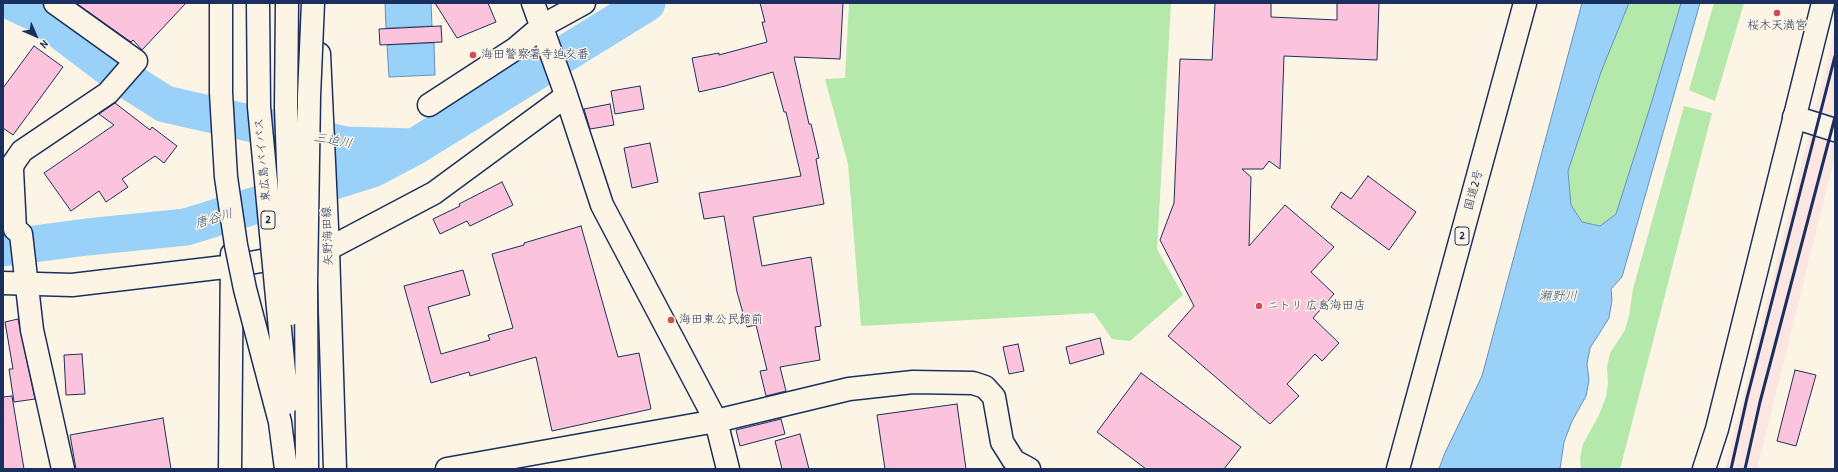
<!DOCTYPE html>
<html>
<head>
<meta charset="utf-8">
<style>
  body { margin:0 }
  #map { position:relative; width:1838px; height:472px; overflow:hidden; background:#fcf5e5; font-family:"Patrick Hand",sans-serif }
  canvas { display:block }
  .frame { position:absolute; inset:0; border:4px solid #1b2f5e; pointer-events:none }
  .north { position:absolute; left:16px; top:16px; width:40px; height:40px; -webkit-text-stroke:3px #fcf5e5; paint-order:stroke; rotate:135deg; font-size:11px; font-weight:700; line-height:16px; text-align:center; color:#1b2f5e }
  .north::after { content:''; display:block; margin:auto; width:14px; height:18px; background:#1b2f5e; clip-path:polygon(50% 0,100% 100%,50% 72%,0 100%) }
</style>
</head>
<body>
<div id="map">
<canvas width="1838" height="472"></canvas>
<div class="frame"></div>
<div class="north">N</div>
</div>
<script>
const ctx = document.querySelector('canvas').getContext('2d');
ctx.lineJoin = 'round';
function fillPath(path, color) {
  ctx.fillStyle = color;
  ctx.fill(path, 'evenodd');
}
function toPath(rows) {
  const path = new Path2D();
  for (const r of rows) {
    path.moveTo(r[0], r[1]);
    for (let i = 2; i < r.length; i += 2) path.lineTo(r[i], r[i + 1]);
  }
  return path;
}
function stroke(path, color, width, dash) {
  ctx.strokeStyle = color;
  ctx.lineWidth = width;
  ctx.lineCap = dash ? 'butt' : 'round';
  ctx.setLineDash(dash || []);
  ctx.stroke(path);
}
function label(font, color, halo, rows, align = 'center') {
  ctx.font = font + ' "Patrick Hand","Klee One",sans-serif';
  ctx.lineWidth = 3;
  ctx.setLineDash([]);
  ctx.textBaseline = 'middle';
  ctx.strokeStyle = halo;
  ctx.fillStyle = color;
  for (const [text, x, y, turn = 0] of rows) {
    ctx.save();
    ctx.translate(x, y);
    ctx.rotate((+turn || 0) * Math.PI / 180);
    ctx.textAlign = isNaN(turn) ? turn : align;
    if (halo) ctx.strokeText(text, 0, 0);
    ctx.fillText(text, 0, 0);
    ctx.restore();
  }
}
const built = toPath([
  [1835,30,1835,156,1757,469,1725,469]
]);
const green = toPath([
  [849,3,1171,3,1157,249,1183,295,1130,341,1112,339,1094,313,861,326,848,164,825,79,845,78],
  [1629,3,1681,3,1651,104,1616,214,1600,226,1582,222,1571,205,1568,171,1601,72],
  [1714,3,1744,3,1715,101,1689,90],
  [1684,106,1712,113,1620,469,1581,469,1580,458,1583,444,1599,415,1606,397,1608,383,1607,367,1610,353,1625,330,1629,316,1633,289]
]);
const water = toPath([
  [385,3,431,3,432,26,386,28,385,3],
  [1582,3,1629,3,1601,72,1568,171,1571,205,1582,222,1600,226,1616,214,1651,104,1681,3,1700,3,1622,277,1611,289,1612,300,1609,318,1590,348,1587,364,1589,380,1586,396,1572,421,1564,442,1560,469,1439,469,1444,455,1482,376,1582,3],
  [434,43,435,75,389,77,387,45,434,43]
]);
const river = toPath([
  [14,3,38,14,116,73,165,104,346,145,414,147],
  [3,248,87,237,186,227,372,169,414,147,647,3]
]);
const building = toPath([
  [76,3,186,3,142,50,133,40,131,42,76,3],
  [435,3,488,3,496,22,457,38,435,3],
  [760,3,843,3,840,59,794,57,809,124,811,124,819,158,816,159,824,204,753,217,762,266,811,257,821,326,815,327,820,360,780,367,786,391,766,396,760,371,767,370,756,325,747,327,737,292,724,216,704,219,699,193,801,176,786,112,784,112,773,72,725,86,699,92,692,58,719,53,719,55,767,42,762,22,765,22,760,3],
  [1215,3,1271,3,1271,17,1337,20,1337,3,1379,3,1377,60,1284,56,1280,169,1269,161,1263,169,1242,169,1251,177,1249,246,1285,205,1334,247,1311,272,1334,294,1313,318,1339,343,1322,361,1315,354,1287,384,1299,396,1270,424,1168,336,1194,306,1160,240,1174,203,1180,59,1212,60,1215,3],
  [441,26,442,42,380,45,379,29,441,26],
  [34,46,63,67,13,135,3,128,3,88,34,46],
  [640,86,644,109,615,114,611,91,640,86],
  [115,103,150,130,152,127,177,146,164,163,155,156,122,179,128,187,106,202,99,191,71,211,44,173,114,125,99,114,115,103],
  [610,104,614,125,590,129,584,109,610,104],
  [650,143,658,182,632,188,624,148,650,143],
  [1368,176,1416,212,1389,250,1331,207,1341,192,1351,199,1368,176],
  [502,182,513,205,470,226,467,221,440,234,433,219,460,206,459,204,502,182],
  [581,226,618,357,639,353,651,409,552,431,536,357,470,376,469,372,431,383,404,286,463,270,470,295,428,307,441,354,490,340,488,335,513,328,492,254,524,245,524,243,581,226],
  [18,319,35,399,14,402,9,369,13,369,5,322,18,319],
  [1100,338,1104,354,1070,364,1066,347,1100,338],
  [1018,344,1024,371,1009,374,1003,347,1018,344],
  [82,354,85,394,66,395,64,355,82,354],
  [1795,370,1816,375,1796,446,1777,441,1795,370],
  [1141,373,1241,447,1224,469,1146,469,1097,432,1141,373],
  [12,396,24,469,3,469,3,397,12,396],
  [957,404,966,469,885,469,877,415,957,404],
  [163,418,171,469,76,469,70,435,163,418],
  [781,419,785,434,740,446,736,430,781,419],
  [800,434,809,469,782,469,775,441,800,434]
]);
const street = toPath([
  [55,3,136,61,108,93,22,151,13,164,12,170,15,229,21,234,32,330,63,469],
  [533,3,563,86,602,205,716,421,728,469],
  [429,105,515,49,542,26,584,3],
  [1794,117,1835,130],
  [233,266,328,249,434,193,566,96],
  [447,469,716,421,849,389,913,382,973,383,985,387,994,397,1002,442,1014,461,1029,469]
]);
const secondary = toPath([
  [319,54,328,249,335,469],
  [3,283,72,285,233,266],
  [230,469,232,254],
  [1704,469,1717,429,1823,3]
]);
const highway = toPath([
  [1398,469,1525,3]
]);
const rail = toPath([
  [1731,469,1747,398,1835,56],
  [1745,469,1760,402,1835,117]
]);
const highwayBridge = toPath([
  [221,3,221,93,226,177,236,245,245,289,280,422,286,469],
  [258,3,259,107,287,403],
  [287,3,286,107,290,218,290,314],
  [307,469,306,285,309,96,313,3]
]);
const markers = [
  [1777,13,4,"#d1495b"],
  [473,55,4,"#d1495b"],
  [1259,306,4,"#d1495b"],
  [671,320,4,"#d1495b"]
];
const shields = [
  [268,220,14],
  [1462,236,14]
];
const shieldNames = [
  ["2",268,220],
  ["2",1462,236]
];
const poiNames = [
  ["桜木天満宮",1777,26,"center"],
  ["海田警察署寺迫交番",481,55],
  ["ニトリ 広島海田店",1267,306],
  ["海田東公民館前",679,320]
];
const streetNames = [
  ["東広島バイパス",263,160,-95],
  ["国道2号",1474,190,-75],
  ["矢野海田線",328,236,-92]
];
const waterNames = [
  ["三迫川",333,141,10],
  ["唐谷川",214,219,-17],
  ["瀬野川",1558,297]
];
fillPath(built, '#fce6e2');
fillPath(green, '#b4e9ab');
fillPath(water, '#99d1f8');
stroke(water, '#6790ba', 1);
stroke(river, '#99d1f8', 37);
fillPath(building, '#fcc4dc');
stroke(building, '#1b2f5e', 1);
stroke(street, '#1b2f5e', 25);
stroke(secondary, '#1b2f5e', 25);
stroke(highway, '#1b2f5e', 25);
stroke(street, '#fcf5e5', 22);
stroke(secondary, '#fcf5e5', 22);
stroke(highway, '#fcf5e5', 22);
stroke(rail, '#1b2f5e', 3);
stroke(highwayBridge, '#1b2f5e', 25, []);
stroke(highwayBridge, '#fcf5e5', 22);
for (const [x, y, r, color] of markers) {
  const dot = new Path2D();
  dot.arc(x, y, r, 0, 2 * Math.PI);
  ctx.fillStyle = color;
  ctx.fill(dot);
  stroke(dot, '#fcf5e5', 1.5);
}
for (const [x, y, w] of shields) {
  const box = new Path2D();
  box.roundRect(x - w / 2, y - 9, w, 18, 3);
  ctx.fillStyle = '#fcf5e5';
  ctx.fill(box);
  stroke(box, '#1b2f5e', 1);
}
label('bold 11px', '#1b2f5e', null, shieldNames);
label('12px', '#1b2f5e', '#fcf5e5', poiNames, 'left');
label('12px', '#1b2f5e', '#fcf5e5', streetNames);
label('italic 13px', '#3a5884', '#fcf5e5', waterNames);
</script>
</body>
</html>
